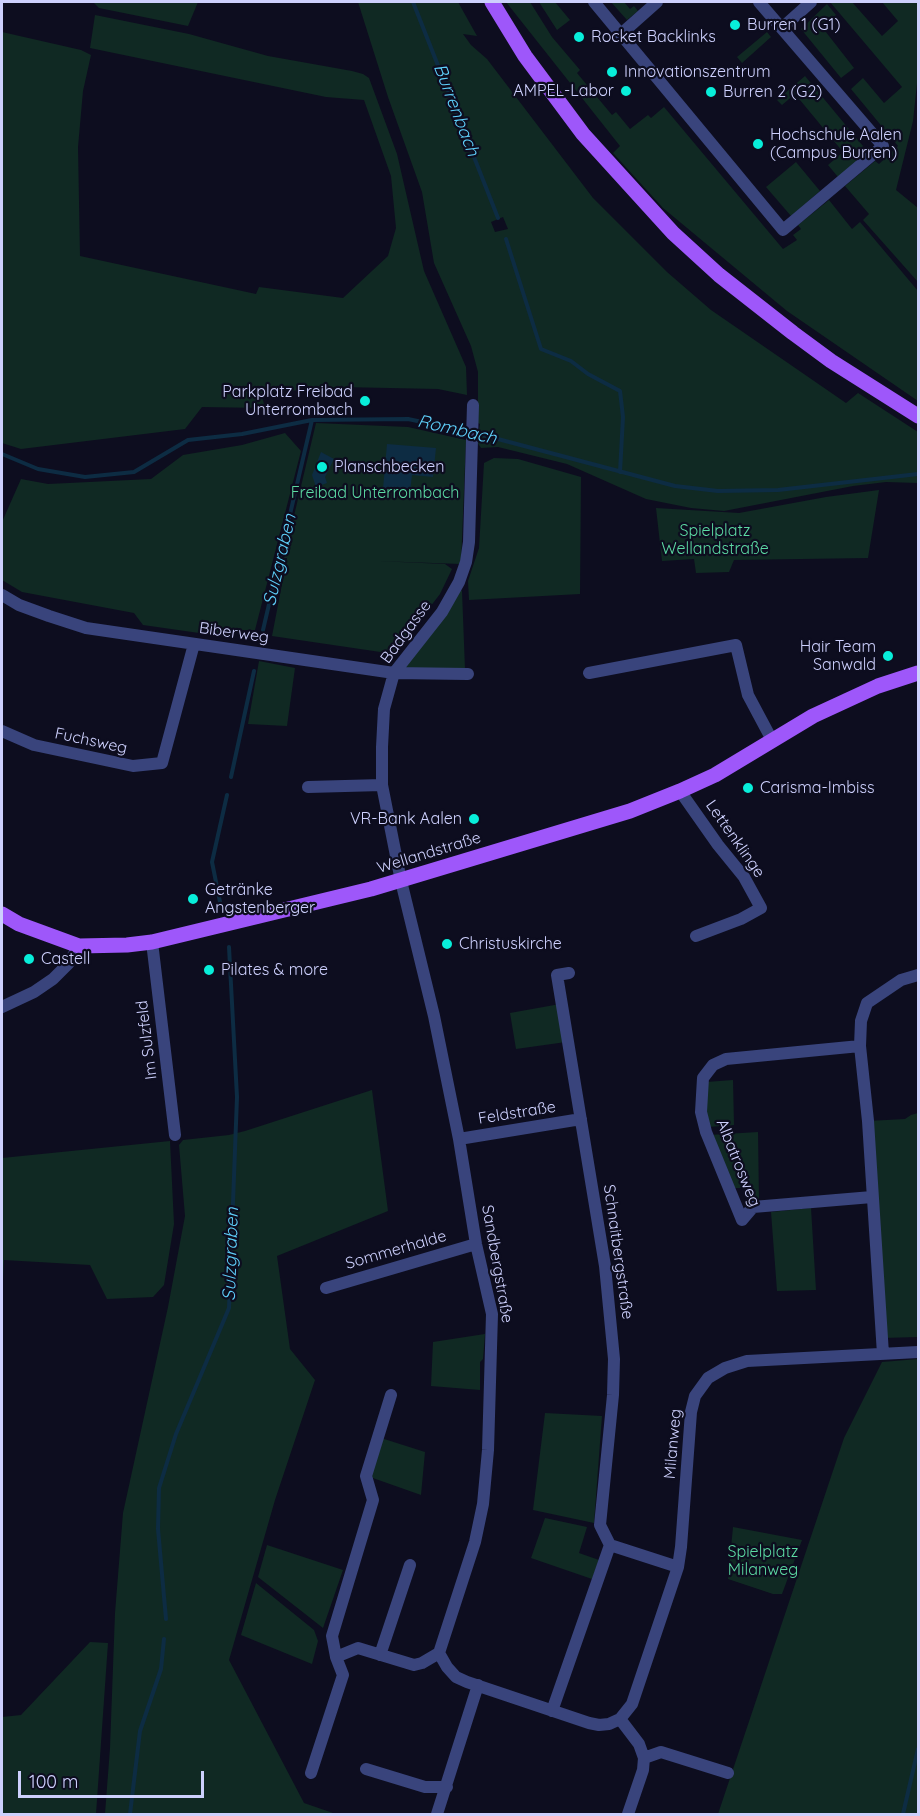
<!DOCTYPE html>
<html>
<head>
<meta charset="utf-8">
<style>
  body { margin:0 }
  #map { position:relative; width:920px; height:1816px; overflow:hidden; background:#0d0d1f; font-family:Quicksand,sans-serif }
  canvas { display:block }
  .frame { position:absolute; inset:0; border:3px solid #cdd0fd; pointer-events:none }
  .scale { position:absolute; left:18px; top:1771px; width:186px; height:27px; box-sizing:border-box; border:3px solid #cdd0fd; border-top:0; padding-left:8px; font-size:18px; line-height:21px; white-space:nowrap; color:#cdd0fd; -webkit-text-stroke:4px #0d0d1f; paint-order:stroke }
</style>
</head>
<body>
<div id="map">
<canvas width="920" height="1816"></canvas>
<div class="frame"></div>
<div class="scale">100 m</div>
</div>
<script>
const ctx = document.querySelector('canvas').getContext('2d');
ctx.lineJoin = 'round';
function fillPath(path, color) {
  ctx.fillStyle = color;
  ctx.fill(path, 'evenodd');
}
function toPath(rows) {
  const path = new Path2D();
  for (const r of rows) {
    path.moveTo(r[0], r[1]);
    for (let i = 2; i < r.length; i += 2) path.lineTo(r[i], r[i + 1]);
  }
  return path;
}
function stroke(path, color, width, dash) {
  ctx.strokeStyle = color;
  ctx.lineWidth = width;
  ctx.lineCap = dash ? 'butt' : 'round';
  ctx.setLineDash(dash || []);
  ctx.stroke(path);
}
function label(font, color, halo, rows, align = 'center') {
  ctx.font = font + ' Quicksand,sans-serif';
  ctx.lineWidth = 4.5;
  ctx.setLineDash([]);
  ctx.textBaseline = 'middle';
  ctx.strokeStyle = halo;
  ctx.fillStyle = color;
  for (const [text, x, y, turn = 0] of rows) {
    ctx.save();
    ctx.translate(x, y);
    ctx.rotate((+turn || 0) * Math.PI / 180);
    ctx.textAlign = isNaN(turn) ? turn : align;
    if (halo) ctx.strokeText(text, 0, 0);
    ctx.fillText(text, 0, 0);
    ctx.restore();
  }
}
const green = toPath([
  [93,2,198,2,188,26,99,8],
  [358,2,458,2,477,36,463,34,471,45,487,59,593,198,667,272,711,310,846,403,858,393,918,432,918,483,886,482,853,486,724,511,691,508,646,499,567,464,498,447,481,448,477,442,480,424,478,423,478,372,471,346,434,263,422,192,388,97],
  [503,217,508,229,495,232,491,222],
  [506,2,530,2,552,37,580,70,577,73,612,115,616,112,630,129,648,115,651,118,664,107,783,249,797,240,793,235,801,229,798,225,829,200,852,229,860,222,918,291,918,401,787,311,663,208,613,153,620,146],
  [539,2,555,2,570,20,557,30],
  [611,2,624,2,630,9,634,6,638,11,627,20],
  [830,2,852,2,882,36,898,21,882,2,918,2,918,74,913,121,896,190,918,208,918,282,863,220,869,214,845,186,875,161,879,164,898,146,851,89,863,78,884,103,902,87],
  [827,4,836,15,822,27,854,68,841,78,801,29],
  [95,15,189,34,268,56,352,71,363,74,369,78,397,154,424,271,466,367,467,395,438,389,341,387,261,393,265,408,202,407,185,429,21,449,2,443,2,32,81,50,91,55,83,91,78,147,80,256,256,294,259,287,343,298,388,256,396,228,391,176,364,100,326,97,90,48],
  [767,32,771,37,742,63,737,57],
  [805,76,863,146,855,163,838,177,828,165,843,152,795,94,782,105,777,100],
  [796,162,820,191,791,216,766,187],
  [316,423,408,427,466,440,461,564,377,561,445,564,452,569,440,594,394,654,272,636,287,558,284,558],
  [285,433,301,451,255,630,236,630,234,638,143,625,134,613,22,592,2,580,2,522,21,479,48,484,151,479,183,455,242,445],
  [494,458,518,459,581,477,580,594,469,600,468,581,479,548,484,463],
  [879,490,868,558,734,560,729,572,696,573,694,559,662,561,656,508,739,513,826,497],
  [459,588,462,591,465,669,402,669],
  [259,661,295,668,287,726,248,724],
  [560,1004,566,1042,516,1049,510,1013],
  [733,1080,734,1125,708,1127,705,1114,706,1082],
  [372,1090,388,1211,277,1256,290,1349,315,1380,275,1500,229,1660,304,1803,333,1813,333,1814,105,1814,110,1748,115,1613,123,1513,168,1307,185,1216,179,1145,183,1140,229,1135,245,1131],
  [918,1113,918,1337,882,1338,868,1121,905,1119,911,1115],
  [758,1132,759,1200,752,1201,743,1188,731,1188,709,1135],
  [170,1141,174,1224,164,1285,153,1297,107,1299,90,1265,4,1260,2,1300,2,1158],
  [811,1208,816,1290,777,1291,771,1212],
  [485,1334,483,1359,480,1362,480,1390,431,1386,433,1342],
  [918,1359,918,1814,718,1814,844,1438,882,1362],
  [545,1413,602,1416,594,1523,533,1510],
  [381,1438,425,1452,421,1495,370,1477],
  [545,1518,587,1527,579,1553,599,1560,592,1579,531,1558],
  [733,1527,802,1540,782,1594,773,1594,728,1579],
  [267,1545,343,1570,323,1628,258,1577],
  [256,1583,314,1630,318,1641,312,1664,241,1635],
  [90,1642,108,1643,96,1814,2,1814,2,1717,21,1715]
]);
const water = toPath([
  [387,444,436,448,433,477,412,475,410,492,383,489],
  [321,452,334,459,325,477,327,483,316,487,312,475]
]);
const stream = toPath([
  [413,2,498,218],
  [506,239,541,349,571,361,588,374,620,391,623,417,620,472],
  [2,454,38,469,85,477,134,472,188,440,242,434,312,420,408,419,479,434,675,486,718,491,778,490,918,474],
  [263,630,312,420],
  [231,777,254,671],
  [221,907,212,862,227,795],
  [166,1619,158,1529,159,1488,176,1434,229,1308,237,1097,229,947],
  [130,1814,140,1731,161,1669,164,1639],
  [903,1814,918,1749]
]);
const minor = toPath([
  [594,2,783,230,883,146,759,2],
  [782,28,811,2],
  [621,34,657,2],
  [2,595,19,605,49,616,86,628,394,673,468,674],
  [589,673,736,645,748,695,772,740],
  [2,731,34,745,133,766,162,763,194,644],
  [308,787,382,785],
  [680,791,718,845,744,877,761,908,741,919,696,936],
  [152,942,175,1135],
  [569,973,557,975,605,1266,614,1359,613,1395,600,1525,610,1545,678,1567],
  [2,1007,34,992,53,979,68,964,79,946],
  [860,1046,726,1059,713,1065,703,1078,701,1112,706,1132,742,1220,753,1207,872,1197],
  [459,1139,581,1119],
  [326,1288,476,1244],
  [883,1354,868,1121,860,1046,861,1021,867,1003,901,980,918,975],
  [439,1653,475,1542,483,1504,488,1450,492,1314,476,1244,459,1139,434,1016,401,881,382,785,382,747,384,709,394,673,442,612,459,582,466,562,469,542,473,405],
  [439,1653,447,1667,456,1677,467,1682,589,1723,599,1725,609,1724,620,1719,632,1704,678,1567,681,1547,691,1412,695,1396,708,1378,725,1368,747,1361,918,1352],
  [380,1655,410,1565],
  [336,1657,358,1648,414,1665,422,1663,439,1653],
  [552,1711,610,1545],
  [620,1719,639,1744,644,1758,643,1770,628,1814],
  [644,1758,661,1752,728,1773],
  [366,1769,425,1787,447,1787],
  [311,1773,343,1675,336,1657,332,1636,373,1500,366,1476,391,1395],
  [437,1814,478,1685]
]);
const major = toPath([
  [492,2,525,56,583,134,673,233,719,275,793,333,831,361,918,416],
  [2,914,19,924,79,946,127,945,152,942,371,889,630,811,680,791,715,775,813,716,878,686,918,673]
]);
const markers = [
  [735,25,6,"#08eeda"],
  [579,37,6,"#08eeda"],
  [612,72,6,"#08eeda"],
  [626,91,6,"#08eeda"],
  [711,92,6,"#08eeda"],
  [758,144,6,"#08eeda"],
  [365,401,6,"#08eeda"],
  [322,467,6,"#08eeda"],
  [888,656,6,"#08eeda"],
  [748,788,6,"#08eeda"],
  [474,819,6,"#08eeda"],
  [193,899,6,"#08eeda"],
  [447,944,6,"#08eeda"],
  [29,959,6,"#08eeda"],
  [209,970,6,"#08eeda"]
];
const poiNames = [
  ["Burren 1 (G1)",747,25],
  ["Rocket Backlinks",591,37],
  ["Innovationszentrum",624,72],
  ["AMPEL-Labor",614,91,"right"],
  ["Burren 2 (G2)",723,92],
  ["Hochschule Aalen",770,135],
  ["(Campus Burren)",770,153],
  ["Parkplatz Freibad",353,392,"right"],
  ["Unterrombach",353,410,"right"],
  ["Planschbecken",334,467],
  ["Hair Team",876,647,"right"],
  ["Sanwald",876,665,"right"],
  ["Carisma-Imbiss",760,788],
  ["VR-Bank Aalen",462,819,"right"],
  ["Getränke",205,890],
  ["Angstenberger",205,908],
  ["Christuskirche",459,944],
  ["Castell",41,959],
  ["Pilates & more",221,970]
];
const parkNames = [
  ["Freibad Unterrombach",375,493],
  ["Spielplatz",715,531],
  ["Wellandstraße",715,549],
  ["Spielplatz",763,1552],
  ["Milanweg",763,1570]
];
const streetNames = [
  ["Badgasse",406,632,-54],
  ["Biberweg",234,633,8],
  ["Fuchsweg",91,741,12],
  ["Lettenklinge",735,839,55],
  ["Wellandstraße",429,853,-17],
  ["Im Sulzfeld",147,1040,-97],
  ["Feldstraße",517,1113,-9],
  ["Albatrosweg",738,1163,68],
  ["Sommerhalde",396,1250,-16],
  ["Schnaitbergstraße",618,1252,82],
  ["Sandbergstraße",497,1264,80],
  ["Milanweg",673,1444,-85]
];
const waterNames = [
  ["Burrenbach",456,110,69],
  ["Rombach",457,430,13],
  ["Sulzgraben",280,560,-77],
  ["Sulzgraben",231,1254,-88]
];
fillPath(green, '#102923');
fillPath(water, '#0d2c43');
stroke(stream, '#0d2c43', 4);
stroke(minor, '#39447c', 12);
stroke(major, '#9e57fa', 15);
for (const [x, y, r, color] of markers) {
  const dot = new Path2D();
  dot.arc(x, y, r, 0, 2 * Math.PI);
  ctx.fillStyle = color;
  ctx.fill(dot);
  stroke(dot, '#0d0d1f', 2);
}
label('16px', '#cdd0fd', '#0d0d1f', poiNames, 'left');
label('16px', '#5cdaa3', '#0d0d1f', parkNames);
label('16px', '#cdd0fd', '#0d0d1f', streetNames);
label('italic 18px', '#5ecffa', '#0d0d1f', waterNames);
</script>
</body>
</html>
